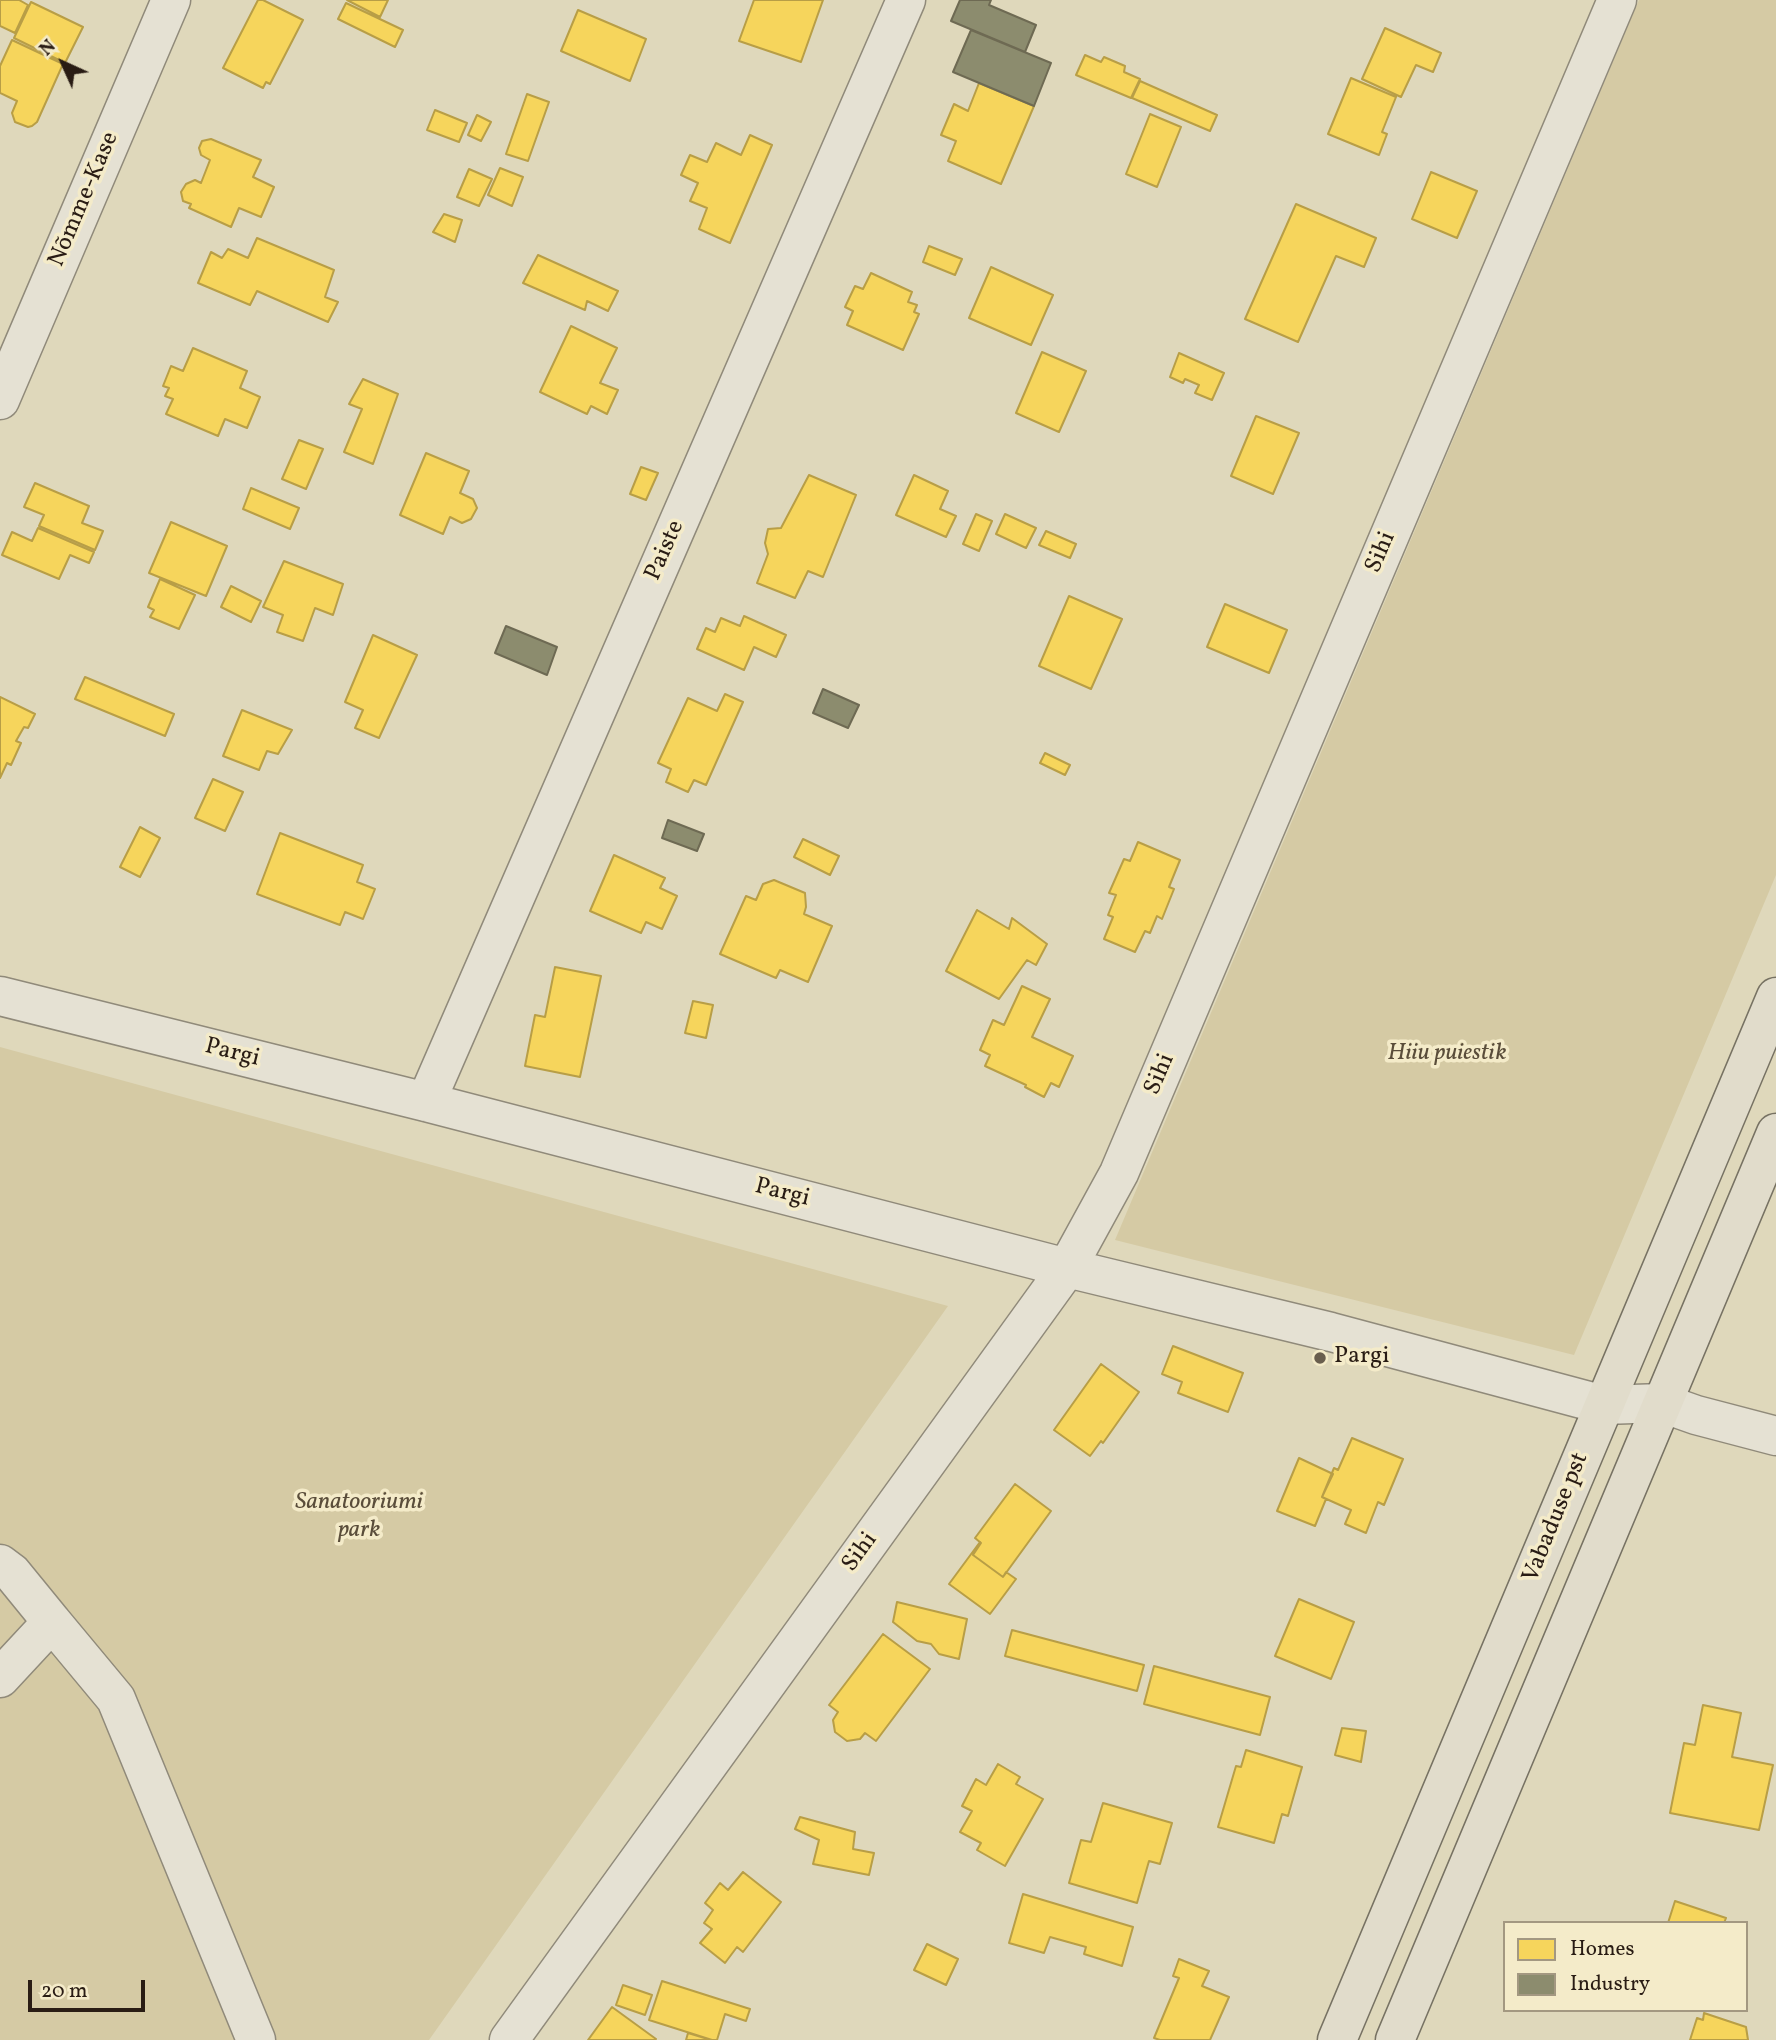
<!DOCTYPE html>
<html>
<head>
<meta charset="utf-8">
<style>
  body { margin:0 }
  #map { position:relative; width:1776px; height:2040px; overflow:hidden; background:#dfd8bb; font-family:Vollkorn,serif }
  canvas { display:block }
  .legend { position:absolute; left:1503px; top:1921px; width:245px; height:91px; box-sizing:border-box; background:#f4ebc9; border:2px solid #a39881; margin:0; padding:9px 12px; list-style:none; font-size:21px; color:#291c14 }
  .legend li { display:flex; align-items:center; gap:14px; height:35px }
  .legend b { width:35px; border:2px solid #a39881 }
  .north { position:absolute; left:28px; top:28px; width:70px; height:70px; -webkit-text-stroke:5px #f4ebc9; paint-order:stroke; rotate:315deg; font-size:19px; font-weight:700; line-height:28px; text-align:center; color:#291c14 }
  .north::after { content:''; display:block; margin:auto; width:24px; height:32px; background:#291c14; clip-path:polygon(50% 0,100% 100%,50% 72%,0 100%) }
  .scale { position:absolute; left:28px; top:1980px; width:117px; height:32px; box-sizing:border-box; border:4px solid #291c14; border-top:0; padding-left:9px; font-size:21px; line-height:24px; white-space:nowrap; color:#291c14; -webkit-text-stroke:5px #f4ebc9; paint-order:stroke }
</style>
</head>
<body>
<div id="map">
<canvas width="1776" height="2040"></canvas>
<ul class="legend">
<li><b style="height:19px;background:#f6d55c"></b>Homes</li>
<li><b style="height:19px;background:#8c8c6e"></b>Industry</li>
</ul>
<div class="north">N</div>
<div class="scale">20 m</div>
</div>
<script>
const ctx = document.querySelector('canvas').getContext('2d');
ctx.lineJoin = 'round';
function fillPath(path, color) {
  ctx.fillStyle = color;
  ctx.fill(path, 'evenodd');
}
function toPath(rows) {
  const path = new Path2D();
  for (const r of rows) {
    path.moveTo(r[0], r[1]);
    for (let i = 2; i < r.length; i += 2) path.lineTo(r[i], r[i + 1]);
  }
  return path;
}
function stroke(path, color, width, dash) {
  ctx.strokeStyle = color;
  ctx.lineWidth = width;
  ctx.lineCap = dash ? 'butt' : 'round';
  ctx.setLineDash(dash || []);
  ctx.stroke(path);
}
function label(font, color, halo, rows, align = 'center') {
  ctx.font = font + ' Vollkorn,serif';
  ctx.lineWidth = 7;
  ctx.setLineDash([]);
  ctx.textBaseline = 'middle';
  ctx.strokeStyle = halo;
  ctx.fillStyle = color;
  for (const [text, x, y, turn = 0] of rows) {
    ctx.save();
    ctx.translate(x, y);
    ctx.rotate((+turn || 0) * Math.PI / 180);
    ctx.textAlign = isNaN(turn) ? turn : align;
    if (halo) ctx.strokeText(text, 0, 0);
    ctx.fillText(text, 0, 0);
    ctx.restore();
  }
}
const green = toPath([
  [1639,0,1776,0,1776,875,1574,1355,1115,1240],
  [0,1047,948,1306,429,2040,0,2040]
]);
const homes = toPath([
  [0,0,19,0,28,5,15,33,0,26,0,0],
  [258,0,263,0,303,20,270,84,266,82,263,88,223,68,258,0],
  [347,0,388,0,380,17,347,0],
  [754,0,823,0,801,62,739,41,754,0],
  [31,2,83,27,65,63,14,38,31,2],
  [346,3,403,30,395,47,338,19,346,3],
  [578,10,646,39,630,81,561,51,578,10],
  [1385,28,1441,53,1433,72,1416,65,1401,97,1362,79,1385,28],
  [12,40,63,64,37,122,32,126,28,127,15,122,12,113,17,101,0,93,0,66,12,40],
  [1085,55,1101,62,1104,57,1125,66,1124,72,1140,79,1131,98,1076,75,1085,55],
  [1351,78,1396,97,1382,132,1387,134,1379,155,1328,134,1351,78],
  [1140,81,1217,115,1210,131,1132,98,1140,81],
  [979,83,1034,106,1001,184,948,161,956,141,941,135,954,104,968,111,979,83],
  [527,94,549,102,528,161,506,154,527,94],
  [435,110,467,123,459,142,427,130,435,110],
  [1150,114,1181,127,1157,187,1126,174,1150,114],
  [477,115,491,122,481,141,468,135,477,115],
  [750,135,772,145,730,243,699,229,707,208,690,201,698,183,681,175,690,155,707,162,716,143,741,155,750,135],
  [211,139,261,160,253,177,274,187,261,217,239,208,231,227,189,208,191,204,183,201,181,192,186,184,195,180,201,183,210,160,201,155,199,148,202,141,211,139],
  [500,168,523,177,512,206,488,195,500,168],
  [469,169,492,179,479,206,457,197,469,169],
  [1431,172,1477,191,1457,238,1412,219,1431,172],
  [1296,204,1376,238,1364,267,1336,256,1298,342,1245,319,1296,204],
  [444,214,462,220,455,242,433,232,444,214],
  [257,238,334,270,325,297,338,302,328,322,257,291,250,305,198,283,211,252,222,258,228,249,248,258,257,238],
  [929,246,962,259,955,275,923,262,929,246],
  [538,255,618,291,608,311,587,301,585,310,523,283,538,255],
  [991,267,1053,295,1031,345,969,318,991,267],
  [871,273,912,292,908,302,917,305,914,312,919,314,903,350,847,325,853,311,845,307,855,286,863,289,871,273],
  [571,326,617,348,600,383,618,390,607,414,591,406,587,414,540,392,571,326],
  [193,348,247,371,240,388,260,397,247,428,225,419,218,436,166,414,173,399,165,396,169,388,163,386,171,366,183,371,193,348],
  [1042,352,1086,371,1059,432,1016,413,1042,352],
  [1179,353,1224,373,1212,400,1195,393,1199,385,1185,379,1183,383,1170,377,1179,353],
  [363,379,398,394,373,464,344,452,362,409,349,404,363,379],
  [1256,416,1299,433,1273,494,1231,476,1256,416],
  [299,440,323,449,306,489,282,479,299,440],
  [426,453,469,471,460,493,473,499,477,508,471,519,462,523,450,517,443,534,400,515,426,453],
  [641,467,658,473,646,500,630,494,641,467],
  [809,475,856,495,823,577,808,571,795,598,757,583,768,554,765,543,768,529,781,528,809,475],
  [914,475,948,491,940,509,956,516,946,537,896,515,914,475],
  [35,483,89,506,82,523,103,531,95,550,39,526,44,515,24,507,35,483],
  [251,488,299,508,290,529,243,509,251,488],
  [976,514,992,521,979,551,963,544,976,514],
  [1005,514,1036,528,1026,548,996,534,1005,514],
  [171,522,227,546,206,596,149,573,171,522],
  [38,528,94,552,89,563,70,555,59,579,2,555,12,532,32,541,38,528],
  [1046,531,1076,544,1070,558,1039,545,1046,531],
  [284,561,343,584,333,615,315,608,303,641,277,632,283,615,263,607,284,561],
  [160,579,195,595,179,629,150,617,154,610,148,607,160,579],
  [231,586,261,601,251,622,221,607,231,586],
  [1069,596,1122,619,1091,689,1039,666,1069,596],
  [1225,604,1287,630,1269,673,1207,647,1225,604],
  [744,616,786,635,776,657,754,647,744,670,697,649,706,628,715,632,721,618,740,626,744,616],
  [373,635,417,655,379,738,355,728,363,710,345,702,373,635],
  [85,677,174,714,165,736,75,699,85,677],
  [725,694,743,702,706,785,694,780,688,792,666,782,671,769,658,763,688,698,717,711,725,694],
  [0,697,35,714,28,728,24,727,16,741,21,743,11,765,7,763,0,778,0,697],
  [242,710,292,730,278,754,267,751,259,770,223,756,242,710],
  [1045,753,1070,765,1065,775,1040,763,1045,753],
  [213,779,243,792,225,831,195,818,213,779],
  [140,827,160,838,140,877,120,867,140,827],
  [280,833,363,865,357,882,375,889,363,919,345,912,340,925,257,894,280,833],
  [803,839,839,856,830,875,794,857,803,839],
  [1138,842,1180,860,1169,887,1174,889,1162,919,1157,916,1150,933,1145,931,1135,952,1104,939,1113,917,1108,915,1116,895,1109,893,1124,859,1130,861,1138,842],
  [614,855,665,878,660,888,677,896,662,929,646,922,641,933,590,911,614,855],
  [774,880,805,893,806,907,804,914,832,926,808,982,780,970,776,978,720,954,746,896,756,900,763,884,774,880],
  [977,910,1009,929,1012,918,1047,944,1036,965,1027,960,999,999,946,971,977,910],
  [555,967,601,976,580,1077,525,1066,535,1015,545,1017,555,967],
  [1022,986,1050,999,1032,1037,1073,1056,1059,1087,1051,1083,1044,1097,1025,1087,1026,1085,985,1066,990,1055,980,1050,993,1020,1004,1025,1022,986],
  [693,1001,713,1005,706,1038,685,1033,693,1001],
  [1173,1346,1243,1373,1228,1412,1178,1393,1182,1382,1162,1374,1173,1346],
  [1101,1364,1139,1392,1103,1443,1101,1441,1090,1456,1054,1430,1101,1364],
  [1352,1438,1403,1459,1384,1505,1378,1502,1366,1533,1345,1524,1351,1510,1322,1497,1334,1468,1338,1470,1352,1438],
  [1299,1458,1333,1474,1322,1497,1326,1499,1315,1526,1277,1511,1299,1458],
  [1015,1484,1051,1511,1003,1577,973,1555,981,1543,975,1538,1015,1484],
  [980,1542,973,1555,1003,1577,1006,1572,1016,1579,990,1614,949,1584,980,1542],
  [1299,1599,1354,1622,1331,1679,1275,1656,1299,1599],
  [897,1602,967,1619,959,1659,939,1654,931,1644,917,1641,893,1622,897,1602],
  [1012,1630,1144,1665,1137,1691,1005,1656,1012,1630],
  [883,1634,930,1669,876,1741,865,1733,860,1739,847,1741,835,1732,833,1720,838,1712,829,1705,883,1634],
  [1154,1666,1270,1697,1260,1735,1144,1704,1154,1666],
  [1703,1705,1741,1713,1732,1757,1773,1765,1759,1830,1670,1813,1684,1743,1695,1745,1703,1705],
  [1342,1728,1366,1731,1361,1762,1335,1755,1342,1728],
  [1246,1750,1302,1767,1288,1816,1282,1814,1274,1843,1218,1827,1236,1766,1241,1767,1246,1750],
  [998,1764,1020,1777,1016,1784,1043,1799,1005,1866,977,1850,981,1843,960,1832,972,1811,962,1806,976,1779,986,1785,998,1764],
  [1103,1803,1172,1823,1160,1864,1149,1861,1137,1903,1069,1883,1081,1840,1091,1842,1103,1803],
  [800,1817,855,1832,853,1849,874,1853,869,1875,813,1864,819,1840,795,1829,800,1817],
  [743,1872,781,1902,743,1952,737,1947,725,1963,700,1943,712,1929,704,1923,713,1910,705,1903,720,1883,728,1890,743,1872],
  [1023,1894,1133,1927,1122,1966,1084,1954,1086,1947,1050,1937,1044,1953,1009,1943,1023,1894],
  [1675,1901,1726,1918,1724,1923,1668,1923,1675,1901],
  [927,1944,958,1959,946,1985,914,1970,927,1944],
  [1179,1959,1209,1971,1202,1986,1229,1997,1210,2040,1160,2040,1154,2038,1179,1978,1173,1976,1179,1959],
  [662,1981,750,2009,746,2021,725,2014,717,2040,712,2040,649,2020,662,1981],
  [623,1985,652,1995,645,2015,616,2005,623,1985],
  [612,2007,656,2039,655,2040,588,2040,612,2007],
  [1704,2013,1746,2027,1748,2040,1690,2040,1697,2018,1703,2020,1704,2013],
  [688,2033,711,2040,686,2040,688,2033]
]);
const industry = toPath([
  [960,0,991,0,989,5,1036,25,1025,52,951,21,960,0],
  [971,30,1051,63,1034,106,953,72,971,30],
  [506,626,557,647,547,675,495,653,506,626],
  [823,689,859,705,848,728,813,713,823,689],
  [668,820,704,834,697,851,662,838,668,820]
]);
const minor = toPath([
  [0,400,171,0],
  [0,996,426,1102,1067,1268,1331,1332,1604,1405,1662,1403,1696,1415,1776,1436],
  [426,1102,906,0],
  [0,1564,12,1573,52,1622],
  [0,1678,52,1622,116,1699,256,2040],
  [509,2040,1067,1268,1119,1173,1617,0]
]);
const highway = toPath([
  [1337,2040,1776,997],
  [1395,2040,1776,1133]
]);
const markers = [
  [1320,1358,7,"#695e4e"]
];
const streetNames = [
  ["Nõmme-Kase",85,200,-67],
  ["Paiste",666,551,-66],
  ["Sihi",1382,553,-67],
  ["Pargi",232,1054,14],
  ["Sihi",1161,1075,-67],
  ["Pargi",782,1194,14],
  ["Vabaduse pst",1557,1518,-68],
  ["Sihi",861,1553,-54]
];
const parkNames = [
  ["Hiiu puiestik",1447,1055],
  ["Sanatooriumi",359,1504],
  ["park",359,1532]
];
const poiNames = [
  ["Pargi",1334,1358]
];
fillPath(green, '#d5caa4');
fillPath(homes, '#f6d55c');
stroke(homes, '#b89e46', 2);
fillPath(industry, '#8c8c6e');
stroke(industry, '#6e6a53', 2);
stroke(minor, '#908a7a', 41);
stroke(highway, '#777263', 41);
stroke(minor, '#e5e1d3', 38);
stroke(highway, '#e1dccb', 38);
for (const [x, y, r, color] of markers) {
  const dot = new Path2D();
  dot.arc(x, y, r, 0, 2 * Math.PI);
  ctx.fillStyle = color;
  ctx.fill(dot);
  stroke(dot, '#f4ebc9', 2.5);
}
label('24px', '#291c14', '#f4ebc9', streetNames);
label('italic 24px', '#5a4d3a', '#f4ebc9', parkNames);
label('24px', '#291c14', '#f4ebc9', poiNames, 'left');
</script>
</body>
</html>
